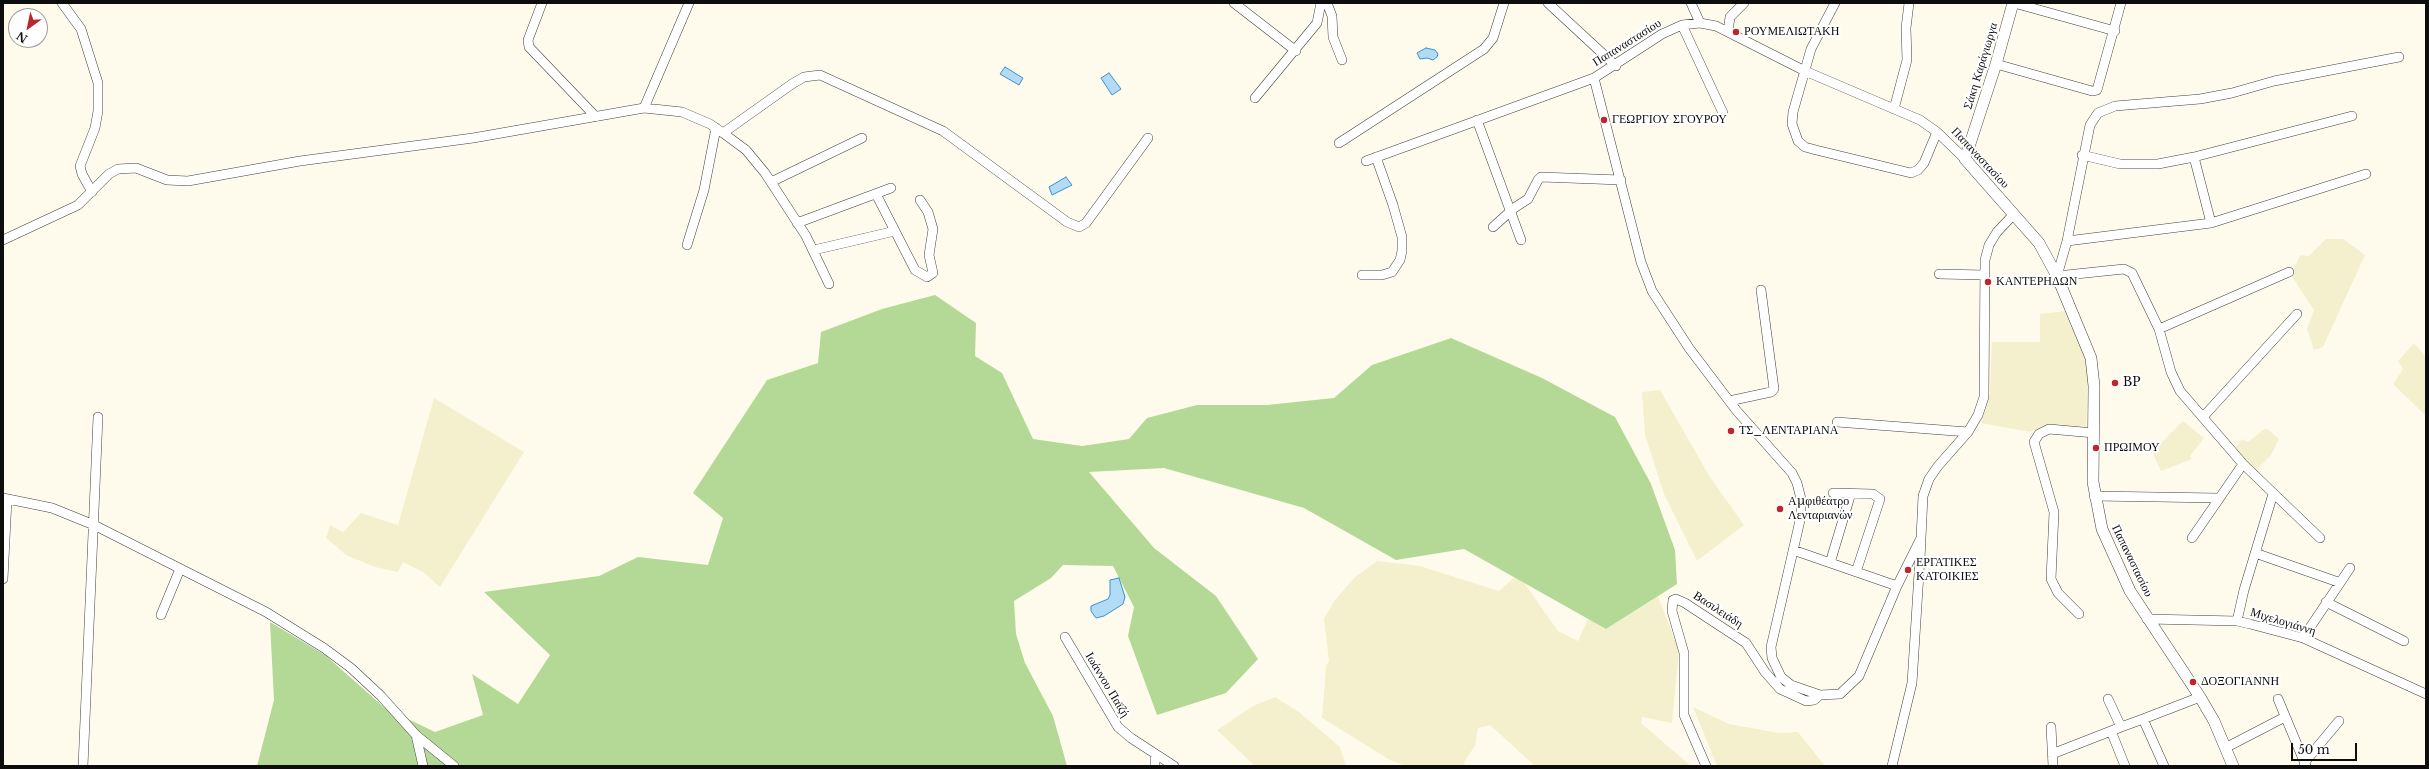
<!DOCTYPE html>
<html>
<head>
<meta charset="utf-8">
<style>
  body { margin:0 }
  #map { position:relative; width:2429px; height:769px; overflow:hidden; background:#fffbec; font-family:"Libre Baskerville",serif }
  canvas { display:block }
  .frame { position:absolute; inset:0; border:4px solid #0d0d0d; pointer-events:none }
  .north { position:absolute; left:8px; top:8px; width:40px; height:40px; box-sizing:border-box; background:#fff; border:1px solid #9e9e9e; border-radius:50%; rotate:213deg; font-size:11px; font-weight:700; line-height:16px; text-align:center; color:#0d0d0d }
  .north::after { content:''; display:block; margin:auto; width:14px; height:18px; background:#ba272e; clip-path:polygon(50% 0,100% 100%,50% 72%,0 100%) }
  .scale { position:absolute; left:2291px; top:743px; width:66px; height:18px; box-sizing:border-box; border:2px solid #0d0d0d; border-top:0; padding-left:5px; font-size:12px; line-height:14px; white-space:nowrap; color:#0d0d0d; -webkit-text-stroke:3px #fff; paint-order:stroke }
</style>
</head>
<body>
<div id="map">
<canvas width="2429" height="769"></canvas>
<div class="frame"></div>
<div class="north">N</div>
<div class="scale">50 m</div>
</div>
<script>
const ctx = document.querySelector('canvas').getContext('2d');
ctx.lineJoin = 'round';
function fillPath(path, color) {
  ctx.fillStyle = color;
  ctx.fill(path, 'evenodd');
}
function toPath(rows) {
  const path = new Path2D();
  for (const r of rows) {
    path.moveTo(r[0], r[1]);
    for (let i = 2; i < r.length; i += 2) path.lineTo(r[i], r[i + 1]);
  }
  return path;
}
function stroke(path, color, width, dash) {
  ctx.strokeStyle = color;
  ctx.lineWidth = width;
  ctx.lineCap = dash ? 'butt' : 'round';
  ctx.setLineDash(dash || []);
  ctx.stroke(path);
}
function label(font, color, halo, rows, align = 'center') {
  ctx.font = font + ' "Libre Baskerville",serif';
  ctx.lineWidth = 4;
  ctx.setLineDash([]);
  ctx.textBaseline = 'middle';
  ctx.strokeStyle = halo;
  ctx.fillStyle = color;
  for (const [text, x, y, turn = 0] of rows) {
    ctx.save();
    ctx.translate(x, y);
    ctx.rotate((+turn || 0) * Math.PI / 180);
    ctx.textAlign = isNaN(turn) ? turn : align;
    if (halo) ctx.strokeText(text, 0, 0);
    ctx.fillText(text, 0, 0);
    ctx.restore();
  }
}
const farmland = toPath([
  [2326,239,2343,239,2365,255,2323,347,2314,350,2307,329,2314,310,2291,275,2300,255,2309,256],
  [2065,311,2083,344,2088,376,2086,429,2044,426,2030,432,1981,423,1990,392,1992,342,2040,342,2040,314],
  [2414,343,2426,357,2426,416,2393,384,2403,369,2398,361],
  [1660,390,1710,477,1744,525,1697,561,1664,494,1645,435,1642,392],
  [434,398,524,452,440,587,423,572,403,562,398,572,375,567,346,555,326,538,330,525,343,532,361,513,398,525],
  [2183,421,2204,438,2190,456,2192,459,2161,471,2152,452],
  [2266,428,2279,439,2271,455,2255,471,2233,450,2242,439,2248,442],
  [1377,561,1420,566,1499,591,1518,574,1558,631,1578,641,1588,619,1606,629,1658,596,1679,651,1672,723,1642,717,1641,723,1691,766,1535,766,1490,725,1478,728,1475,746,1464,762,1465,766,1406,766,1390,760,1322,718,1326,666,1329,661,1324,619,1334,601,1354,578],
  [1275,697,1299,712,1340,747,1346,766,1255,766,1217,730,1253,706],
  [1693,707,1729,724,1779,733,1798,732,1825,766,1717,766]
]);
const forest = toPath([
  [935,295,976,323,975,356,1002,373,1033,439,1082,446,1129,439,1147,418,1197,405,1267,405,1334,398,1372,365,1451,338,1542,378,1615,417,1651,484,1675,550,1677,584,1606,629,1464,549,1396,560,1304,508,1164,468,1089,472,1154,548,1216,596,1258,659,1226,693,1157,715,1128,636,1134,607,1113,566,1063,565,1051,578,1014,601,1016,634,1025,663,1053,716,1067,766,257,766,274,700,270,622,325,655,385,708,435,732,483,715,472,674,518,704,550,655,484,592,599,576,638,557,708,565,723,518,693,493,767,380,818,363,821,332,882,309]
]);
const water = toPath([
  [1426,48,1435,50,1438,54,1437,57,1433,60,1427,58,1420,59,1417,53,1426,48],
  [1005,67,1023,78,1019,85,1000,74,1005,67],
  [1109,73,1121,89,1112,95,1101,78,1109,73],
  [1066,177,1072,185,1052,195,1049,187,1066,177],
  [1119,578,1125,597,1123,604,1104,616,1096,618,1091,611,1091,606,1108,599,1110,595,1110,580,1119,578]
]);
const minor = toPath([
  [62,3,81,29,98,83,98,111,95,128,80,166,82,174,92,192],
  [542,3,528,40,529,47,596,117],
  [1234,3,1296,51],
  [1327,3,1332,16,1333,37,1342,60],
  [1548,3,1616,66],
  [1691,3,1700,23],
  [1835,3,1811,49,1793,112,1792,124,1798,141,1805,147,1816,150,1911,173,1918,170,1924,163,1937,132],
  [2014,3,2115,31],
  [1682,25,1723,113],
  [1728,32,1730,17,1744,3],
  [1996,64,2092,91,2097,90,2121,3],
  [1594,78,1641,262,1652,291,1689,348,1736,410,1792,473,1797,483,1801,499,1801,516,1771,647,1772,658,1781,677,1791,685,1820,695,1840,694,1859,676,1897,586,1921,538,1923,496,1929,479,1938,466,1968,432,1978,415,1984,397,1985,260,1989,245,1997,232,2014,214],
  [1255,98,1317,23,1321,3],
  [644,108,682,112,710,124,723,133,792,84,804,77,820,75,943,131,1067,222,1079,227,1086,223,1148,138],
  [1894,109,1907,60,1906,28,1909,3],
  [1477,120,1521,240],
  [723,133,746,150,765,173,806,236,829,284],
  [1339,143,1484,49,1493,38,1504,3],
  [2082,155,2120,164,2158,164,2194,157,2352,116],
  [2194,157,2211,223],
  [1366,161,1594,78,1662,34,1682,25,1700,23,1716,26,1805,71,1920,120,1937,132,1965,159],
  [771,182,862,138],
  [876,194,915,270,927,277,933,273,929,255,933,229,928,212,920,200],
  [797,223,891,188],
  [1493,227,1514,208,1528,199,1538,180,1541,177,1621,180],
  [3,240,78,205,109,174,118,169,136,168,167,180,188,181,300,161,473,138,644,108,689,3],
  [2067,241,2211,223,2366,174],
  [687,245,704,190,716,128],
  [814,250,895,231],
  [1939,274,1985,275],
  [1362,275,1382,275,1392,272,1400,260,1402,251,1402,237,1393,205,1376,157],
  [2159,329,2289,272],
  [1729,401,1771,392,1774,389,1761,290],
  [2203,417,2297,314],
  [1837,422,1968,432],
  [1833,493,1873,494,1880,499,1856,572],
  [2094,496,2218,498],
  [3,498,52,508,94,525,266,612,324,648,351,668,381,696,416,735,454,766],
  [2192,538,2243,464],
  [2320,538,2243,464,2180,391,2171,372,2159,329,2132,273,2124,269,2057,276,2067,241,2090,125,2098,113,2115,106,2200,99,2232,93,2274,81,2399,57],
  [1793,550,1897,586],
  [2255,553,2338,582],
  [1830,563,1851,493],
  [3,579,7,499],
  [2326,602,2404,641],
  [2079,614,2058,593,2051,579,2054,512,2034,442,2039,434,2049,429,2094,433],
  [161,615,180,569],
  [2147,619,2237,621,2250,624,2303,638,2426,694],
  [2237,621,2244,590,2273,494],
  [1065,637,1118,727,1131,738,1174,766],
  [2303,638,2350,568],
  [2108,699,2121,727,2111,731,2125,766],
  [2278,699,2306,766],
  [2143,719,2200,697],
  [2051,727,2053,766],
  [2121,727,2143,719,2164,766],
  [416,735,423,766],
  [2225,748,2285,717],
  [1155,754,1155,766],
  [2052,754,2111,731],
  [2304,763,2339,721],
  [83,766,98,417],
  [1706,766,1684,715,1684,653,1672,611,1673,600,1676,599,1685,603,1746,643,1765,672,1780,689,1806,701,1814,700,1820,695],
  [1892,766,1912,683,1921,542]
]);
const tertiary = toPath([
  [2013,3,1996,64,1965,159,2039,243,2057,276,2091,358,2094,386,2093,482,2102,529,2130,591,2200,697,2214,721,2233,766]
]);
const markers = [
  [1736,32,4,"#ba272e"],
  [1604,120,4,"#ba272e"],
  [1988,282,4,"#ba272e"],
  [2115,383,4,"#ba272e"],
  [1731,431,4,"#ba272e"],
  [2096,448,4,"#ba272e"],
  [1780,509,4,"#ba272e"],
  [1908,570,4,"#ba272e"],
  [2193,682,4,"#ba272e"]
];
const poiNames = [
  ["ΡΟΥΜΕΛΙΩΤΑΚΗ",1744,32],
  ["ΓΕΩΡΓΙΟΥ ΣΓΟΥΡΟΥ",1612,120],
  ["ΚΑΝΤΕΡΗΔΩΝ",1996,282],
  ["BP",2123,383],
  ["ΤΣ_ΛΕΝΤΑΡΙΑΝΑ",1739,431],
  ["ΠΡΩΙΜΟΥ",2104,448],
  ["Αμφιθέατρο",1788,502],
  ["Λενταριανών",1788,516],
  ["ΕΡΓΑΤΙΚΕΣ",1916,563],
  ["ΚΑΤΟΙΚΙΕΣ",1916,577],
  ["ΔΟΞΟΓΙΑΝΝΗ",2201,682]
];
const streetNames = [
  ["Παπαναστασίου",1627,43,-32],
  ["Σάκη Καράγιωργα",1981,66,-73],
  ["Παπαναστασίου",1980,158,47],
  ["Παπαναστασίου",2132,561,64],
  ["Βασιλειάδη",1718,610,33],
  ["Μιχελογιάννη",2283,622,17],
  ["Ιωάννου Παϊζή",1107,685,59]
];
fillPath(farmland, '#f4f0cd');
fillPath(forest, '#b4d996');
fillPath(water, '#b2dcf5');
stroke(water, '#3a92cb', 1);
stroke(minor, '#404040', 10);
stroke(tertiary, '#404040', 12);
stroke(minor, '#fff', 9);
stroke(tertiary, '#fff', 11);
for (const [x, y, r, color] of markers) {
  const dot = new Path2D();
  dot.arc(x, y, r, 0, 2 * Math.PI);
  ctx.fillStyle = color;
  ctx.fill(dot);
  stroke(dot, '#fff', 1.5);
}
label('12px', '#0d0d0d', '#fff', poiNames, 'left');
label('12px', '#0d0d0d', '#fff', streetNames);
</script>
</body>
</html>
